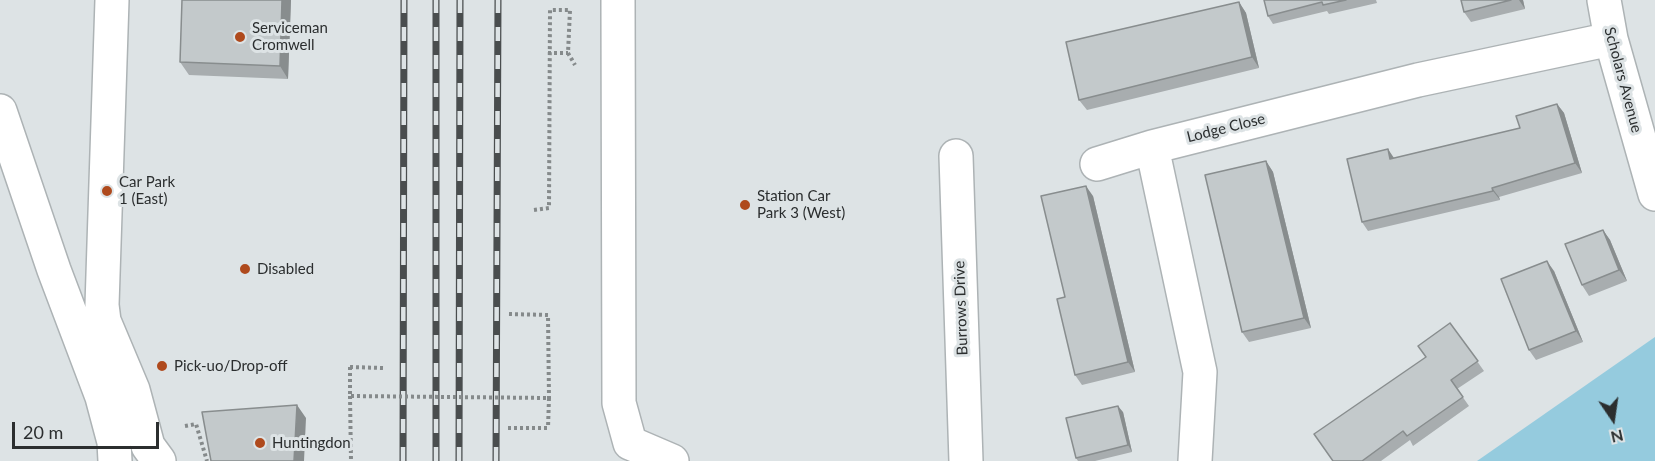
<!DOCTYPE html>
<html>
<head>
<meta charset="utf-8">
<style>
  body { margin:0 }
  #map { position:relative; width:1655px; height:461px; overflow:hidden; background:#dde3e5; font-family:Lato,sans-serif }
  canvas { display:block }
  .north { position:absolute; left:1583px; top:389px; width:60px; height:60px; -webkit-text-stroke:4px #dde3e5; paint-order:stroke; rotate:167deg; font-size:16px; font-weight:700; line-height:24px; text-align:center; color:#2b2e2f }
  .north::after { content:''; display:block; margin:auto; width:21px; height:27px; background:#2b2e2f; clip-path:polygon(50% 0,100% 100%,50% 72%,0 100%) }
  .scale { position:absolute; left:12px; top:422px; width:147px; height:27px; box-sizing:border-box; border:3px solid #2b2e2f; border-top:0; padding-left:8px; font-size:18px; line-height:21px; white-space:nowrap; color:#2b2e2f; -webkit-text-stroke:4px #dde3e5; paint-order:stroke }
</style>
</head>
<body>
<div id="map">
<canvas width="1655" height="461"></canvas>
<div class="north">N</div>
<div class="scale">20 m</div>
</div>
<script>
const ctx = document.querySelector('canvas').getContext('2d');
ctx.lineJoin = 'round';
function fillPath(path, color) {
  ctx.fillStyle = color;
  ctx.fill(path, 'evenodd');
}
function toPath(rows) {
  const path = new Path2D();
  for (const r of rows) {
    path.moveTo(r[0], r[1]);
    for (let i = 2; i < r.length; i += 2) path.lineTo(r[i], r[i + 1]);
  }
  return path;
}
function stroke(path, color, width, dash) {
  ctx.strokeStyle = color;
  ctx.lineWidth = width;
  ctx.lineCap = dash ? 'butt' : 'round';
  ctx.setLineDash(dash || []);
  ctx.stroke(path);
}
function label(font, color, halo, rows, align = 'center') {
  ctx.font = font + ' Lato,sans-serif';
  ctx.lineWidth = 6;
  ctx.setLineDash([]);
  ctx.textBaseline = 'middle';
  ctx.strokeStyle = halo;
  ctx.fillStyle = color;
  for (const [text, x, y, turn = 0] of rows) {
    ctx.save();
    ctx.translate(x, y);
    ctx.rotate((+turn || 0) * Math.PI / 180);
    ctx.textAlign = isNaN(turn) ? turn : align;
    if (halo) ctx.strokeText(text, 0, 0);
    ctx.fillText(text, 0, 0);
    ctx.restore();
  }
}
const green = toPath([
  [1655,337,1655,461,1477,461]
]);
const path = toPath([
  [548,53,568,53],
  [534,210,549,208,550,10,570,10,568,53,575,65],
  [509,314,548,315,549,398],
  [350,367,383,368],
  [350,396,351,461],
  [185,426,196,424,207,461],
  [508,428,548,428]
]);
const minor = toPath([
  [112,0,102,305,104,321,133,390,148,446,159,461],
  [618,0,619,403,630,443],
  [1604,0,1611,39,1655,194],
  [0,111,54,270,102,397,114,442,115,461],
  [956,156,966,461],
  [1097,164,1152,147],
  [630,443,672,461],
  [1195,461,1200,372,1152,147,1418,80,1611,39]
]);
const rail = toPath([
  [403,461,404,0],
  [436,461,436,0],
  [459,461,460,0],
  [496,461,498,0]
]);
const pathBridge = toPath([
  [350,367,350,396,549,398,548,428]
]);
const wall = toPath([
  [182,0,291,0,288,79,189,75,180,62],
  [1264,0,1376,0,1377,3,1329,14,1327,11,1273,24,1268,16],
  [1461,0,1523,0,1525,9,1471,22,1464,12],
  [1239,2,1246,13,1259,68,1087,110,1079,100],
  [1557,104,1564,113,1582,173,1499,197,1500,200,1368,231,1362,222,1394,158,1520,128],
  [1266,161,1273,172,1311,328,1249,342,1242,332],
  [1093,196,1135,372,1082,385,1075,375,1065,297],
  [1603,230,1610,240,1627,281,1589,296,1582,285],
  [1554,271,1583,342,1536,360,1529,350],
  [1450,323,1484,371,1457,389,1469,406,1413,446,1410,440,1381,461,1333,461,1426,358],
  [1123,412,1132,452,1095,461,1078,461,1076,458]
]);
const shadedWall = toPath([
  [282,0,291,0,288,79,280,66],
  [1519,0,1523,0,1525,9],
  [1239,2,1246,13,1259,68,1252,57],
  [1557,104,1564,113,1582,173,1575,163],
  [1388,149,1394,158,1390,159],
  [1266,161,1273,172,1311,328,1304,318],
  [1086,186,1093,196,1135,372,1128,362],
  [1492,188,1499,197,1500,200,1493,191],
  [1603,230,1610,240,1627,281,1619,270],
  [1547,261,1554,271,1583,342,1576,331],
  [297,405,306,418,304,461,294,461],
  [1118,406,1123,412,1132,452,1128,445]
]);
const building = toPath([
  [182,0,282,0,280,66,180,62,182,0],
  [1264,0,1346,0,1323,5,1322,2,1268,16,1264,0],
  [1461,0,1511,0,1464,12,1461,0],
  [1239,2,1252,57,1079,100,1066,42,1239,2],
  [1557,104,1575,163,1492,188,1493,191,1362,222,1347,159,1388,149,1390,159,1520,128,1516,116,1557,104],
  [1266,161,1304,318,1242,332,1205,175,1266,161],
  [1086,186,1128,362,1075,375,1057,299,1065,297,1041,196,1086,186],
  [1603,230,1619,270,1582,285,1565,244,1603,230],
  [1547,261,1576,331,1529,350,1501,279,1547,261],
  [1450,323,1478,361,1451,380,1463,397,1407,436,1403,431,1362,461,1333,461,1314,434,1426,357,1418,346,1450,323],
  [297,405,294,461,211,461,202,412,297,405],
  [1118,406,1128,445,1076,458,1066,418,1118,406]
]);
const markers = [
  [240,37,6,"#af4a1d"],
  [107,191,6,"#af4a1d"],
  [745,205,6,"#af4a1d"],
  [245,269,6,"#af4a1d"],
  [162,366,6,"#af4a1d"],
  [260,443,6,"#af4a1d"]
];
const poiNames = [
  ["Serviceman",252,28],
  ["Cromwell",252,45],
  ["Car Park",119,182],
  ["1 (East)",119,199],
  ["Station Car",757,196],
  ["Park 3 (West)",757,213],
  ["Disabled",257,269],
  ["Pick-uo/Drop-off",174,366],
  ["Huntingdon",272,443]
];
const streetNames = [
  ["Scholars Avenue",1623,80,75],
  ["Lodge Close",1226,128,-14],
  ["Burrows Drive",961,308,-92]
];
fillPath(green, '#95cbde');
stroke(minor, '#adb3b5', 36);
stroke(path, '#858a8b', 4, [3, 3]);
stroke(minor, '#fff', 33);
stroke(rail, '#494d4e', 7);
stroke(rail, '#dde3e5', 4.5, [14]);
stroke(pathBridge, '#858a8b', 4, [3, 3]);
fillPath(wall, '#a8adaf');
fillPath(shadedWall, '#888d8e');
fillPath(building, '#c3c9cb');
stroke(building, '#888d8e', 1.5);
for (const [x, y, r, color] of markers) {
  const dot = new Path2D();
  dot.arc(x, y, r, 0, 2 * Math.PI);
  ctx.fillStyle = color;
  ctx.fill(dot);
  stroke(dot, '#dde3e5', 2);
}
label('15px', '#2b2e2f', '#dde3e5', poiNames, 'left');
label('15px', '#2b2e2f', '#dde3e5', streetNames);
</script>
</body>
</html>
